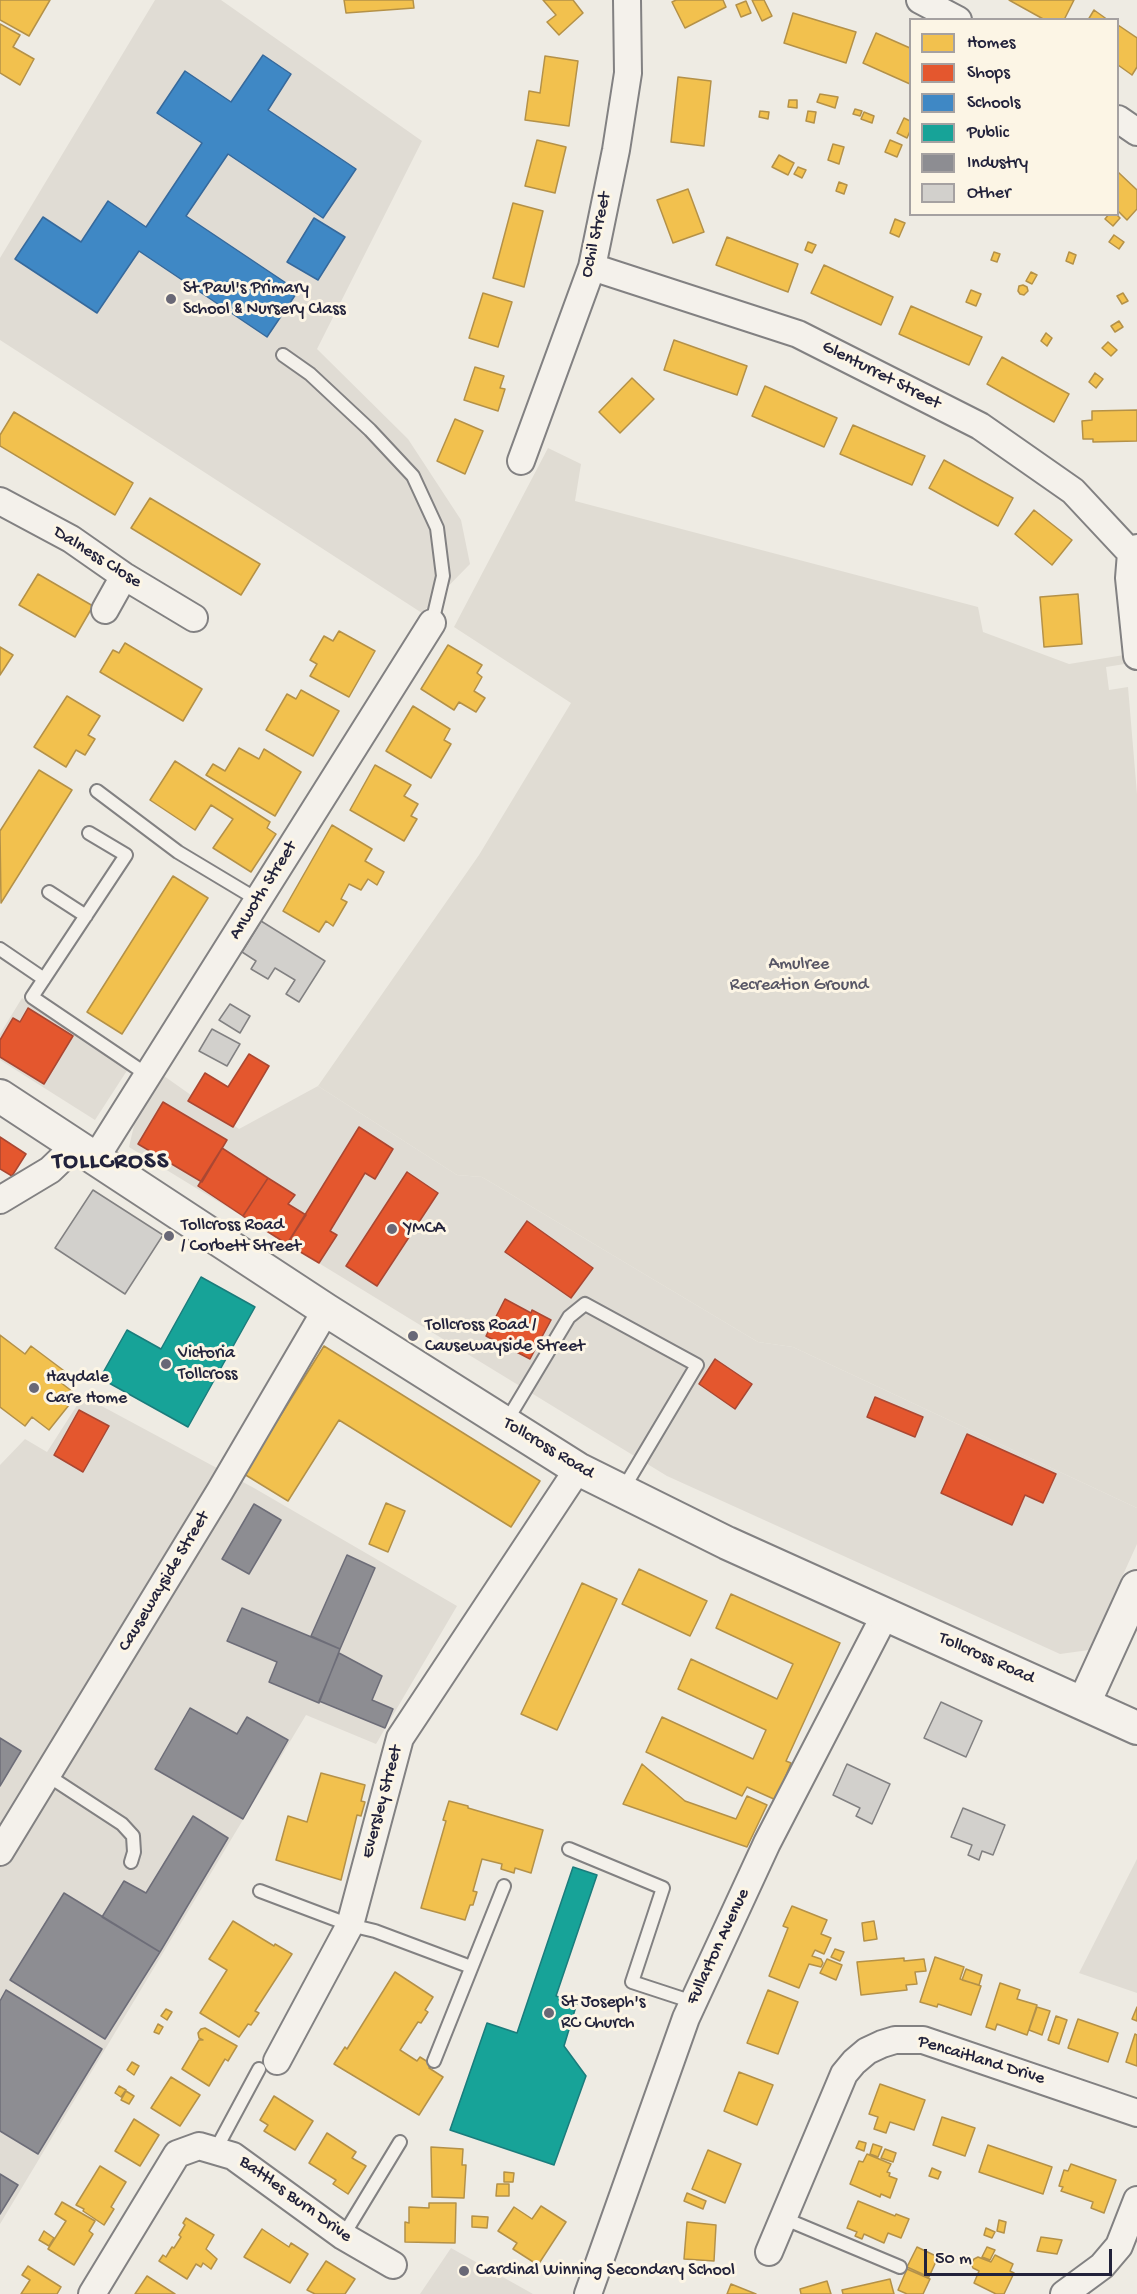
<!DOCTYPE html>
<html>
<head>
<meta charset="utf-8">
<style>
  body { margin:0 }
  #map { position:relative; width:1137px; height:2294px; overflow:hidden; background:#eeebe3; font-family:"Gochi Hand",sans-serif }
  canvas { display:block }
  .legend { position:absolute; left:909px; top:18px; width:210px; height:198px; box-sizing:border-box; background:#fcf5e5; border:2px solid #a5a1a1; margin:0; padding:8px 10px; list-style:none; font-size:18px; color:#22223b }
  .legend li { display:flex; align-items:center; gap:12px; height:30px }
  .legend b { width:30px; border:2px solid #a5a1a1 }
  .scale { position:absolute; left:924px; top:2249px; width:188px; height:27px; box-sizing:border-box; border:3px solid #22223b; border-top:0; padding-left:8px; font-size:18px; line-height:21px; white-space:nowrap; color:#22223b; -webkit-text-stroke:4px #fcf5e5; paint-order:stroke }
</style>
</head>
<body>
<div id="map">
<canvas width="1137" height="2294"></canvas>
<ul class="legend">
<li><b style="height:16px;background:#f2c14e"></b>Homes</li>
<li><b style="height:16px;background:#e4572e"></b>Shops</li>
<li><b style="height:16px;background:#3f88c5"></b>Schools</li>
<li><b style="height:16px;background:#17a398"></b>Public</li>
<li><b style="height:16px;background:#8d8d92"></b>Industry</li>
<li><b style="height:16px;background:#d2d0cc"></b>Other</li>
</ul>
<div class="scale">50 m</div>
</div>
<script>
const ctx = document.querySelector('canvas').getContext('2d');
ctx.lineJoin = 'round';
function fillPath(path, color) {
  ctx.fillStyle = color;
  ctx.fill(path, 'evenodd');
}
function toPath(rows) {
  const path = new Path2D();
  for (const r of rows) {
    path.moveTo(r[0], r[1]);
    for (let i = 2; i < r.length; i += 2) path.lineTo(r[i], r[i + 1]);
  }
  return path;
}
function stroke(path, color, width, dash) {
  ctx.strokeStyle = color;
  ctx.lineWidth = width;
  ctx.lineCap = dash ? 'butt' : 'round';
  ctx.setLineDash(dash || []);
  ctx.stroke(path);
}
function label(font, color, halo, rows, align = 'center') {
  ctx.font = font + ' "Gochi Hand",sans-serif';
  ctx.lineWidth = 6;
  ctx.setLineDash([]);
  ctx.textBaseline = 'middle';
  ctx.strokeStyle = halo;
  ctx.fillStyle = color;
  for (const [text, x, y, turn = 0] of rows) {
    ctx.save();
    ctx.translate(x, y);
    ctx.rotate((+turn || 0) * Math.PI / 180);
    ctx.textAlign = isNaN(turn) ? turn : align;
    if (halo) ctx.strokeText(text, 0, 0);
    ctx.fillText(text, 0, 0);
    ctx.restore();
  }
}
const built = toPath([
  [155,0,221,0,422,141,317,349,408,439,461,520,470,564,422,613,0,340,0,258],
  [22,998,128,1069,95,1120,0,1060,0,1034],
  [164,1076,239,1129,318,1086,457,1175,482,1177,758,1342,793,1347,1137,1508,1137,1544,1089,1650,1060,1654,667,1476,129,1147,136,1117],
  [83,1396,254,1488,457,1606,376,1744,306,1715,0,2224,0,1465,25,1439,47,1452],
  [1137,1859,1137,1993,1079,1973],
  [451,2248,533,2294,420,2294]
]);
const green = toPath([
  [548,448,581,464,575,501,978,607,983,632,1069,664,1124,655,1125,664,1106,667,1109,690,1128,687,1137,794,1137,1508,793,1347,758,1342,482,1177,457,1175,318,1086,479,855,571,703,454,627]
]);
const homes = toPath([
  [0,0,50,0,29,36,0,20,0,0],
  [344,0,413,0,414,8,346,13,344,0],
  [543,0,573,0,583,13,559,35,547,22,556,15,543,0],
  [676,0,723,0,726,7,685,28,672,2,676,0],
  [752,0,764,0,772,16,762,21,752,0],
  [1009,0,1074,0,1064,20,1045,20,1009,0],
  [746,1,751,13,741,17,736,5,746,1],
  [1094,10,1108,20,1088,20,1094,10],
  [793,13,856,32,846,63,784,43,793,13],
  [0,24,20,35,13,47,34,59,20,85,0,73,0,24],
  [1118,25,1137,38,1137,67,1132,75,1118,65,1118,25],
  [876,33,910,48,910,84,863,63,876,33],
  [545,56,578,61,569,126,525,120,529,91,540,93,545,56],
  [678,77,711,81,704,146,671,142,678,77],
  [820,94,838,97,835,108,817,102,820,94],
  [789,100,797,100,797,108,788,107,789,100],
  [855,109,862,111,860,116,853,114,855,109],
  [760,111,769,112,768,119,759,117,760,111],
  [808,111,816,112,814,123,806,121,808,111],
  [864,112,874,116,872,123,861,119,864,112],
  [904,118,910,121,910,131,907,138,897,133,904,118],
  [537,140,566,147,555,193,525,186,537,140],
  [890,140,902,145,897,157,885,152,890,140],
  [833,144,844,147,839,164,828,160,833,144],
  [779,155,794,163,788,175,772,167,779,155],
  [798,167,806,170,802,178,794,174,798,167],
  [1118,172,1137,190,1137,209,1127,220,1118,211,1118,172],
  [839,182,847,185,844,194,836,191,839,182],
  [688,189,704,232,673,243,657,200,688,189],
  [513,203,543,211,524,287,493,278,513,203],
  [1109,214,1116,214,1120,218,1113,226,1105,219,1109,214],
  [895,219,905,223,899,237,890,233,895,219],
  [1114,235,1124,242,1119,249,1109,242,1114,235],
  [727,237,798,264,788,292,716,265,727,237],
  [808,242,816,245,812,253,805,250,808,242],
  [994,252,1000,254,997,262,991,260,994,252],
  [1069,252,1076,255,1073,264,1066,261,1069,252],
  [824,265,893,297,881,325,811,293,824,265],
  [1031,272,1037,275,1032,284,1026,281,1031,272],
  [1023,285,1027,287,1028,291,1024,295,1020,294,1018,291,1019,286,1023,285],
  [971,290,981,294,976,306,966,302,971,290],
  [483,293,512,302,498,347,469,338,483,293],
  [1123,293,1128,301,1122,304,1117,296,1123,293],
  [911,306,982,337,969,365,899,334,911,306],
  [1119,321,1123,327,1115,332,1111,326,1119,321],
  [1046,333,1052,338,1047,346,1041,341,1046,333],
  [674,340,747,366,737,395,664,370,674,340],
  [1108,342,1117,350,1111,356,1102,348,1108,342],
  [1002,357,1069,394,1054,422,987,384,1002,357],
  [475,367,504,376,500,388,505,389,498,411,464,400,475,367],
  [1095,373,1103,379,1096,388,1089,382,1095,373],
  [632,378,654,399,620,433,599,412,632,378],
  [765,386,837,418,824,447,752,416,765,386],
  [1137,410,1137,441,1093,442,1093,439,1083,439,1082,421,1092,420,1092,411,1137,410],
  [14,412,133,483,115,515,0,446,0,435,14,412],
  [455,419,483,431,465,474,437,461,455,419],
  [853,425,925,456,912,485,840,454,853,425],
  [944,460,1013,498,998,526,929,488,944,460],
  [150,498,260,564,241,595,131,528,150,498],
  [1034,510,1072,540,1052,565,1015,534,1034,510],
  [38,574,93,606,75,637,19,605,38,574],
  [1078,594,1082,644,1044,647,1040,597,1078,594],
  [339,631,375,651,349,697,310,676,317,664,310,660,324,636,333,641,339,631],
  [125,643,202,689,183,721,100,672,113,650,119,653,125,643],
  [448,645,482,665,477,673,482,677,474,691,485,698,476,712,459,702,454,710,421,689,448,645],
  [0,647,13,655,0,675,0,647],
  [301,690,339,711,313,756,266,730,287,694,296,699,301,690],
  [67,696,100,716,88,735,95,739,85,755,76,750,66,767,34,747,67,696],
  [413,706,450,729,444,740,451,744,431,778,386,751,413,706],
  [239,748,259,759,264,749,301,772,275,816,206,775,213,764,225,771,239,748],
  [175,761,270,822,267,828,276,834,251,872,213,848,233,819,211,805,195,830,150,800,175,761],
  [375,765,411,785,404,796,418,804,411,816,417,819,404,841,350,810,375,765],
  [39,770,72,790,1,903,0,831,39,770],
  [332,825,372,849,365,861,384,872,377,885,368,879,361,890,349,884,341,899,347,902,333,926,326,921,319,932,283,911,332,825],
  [173,876,208,898,122,1034,87,1012,173,876],
  [0,1335,25,1354,31,1346,67,1373,60,1382,77,1395,49,1430,32,1417,25,1426,0,1407,0,1335],
  [324,1346,540,1481,511,1527,339,1420,288,1501,244,1474,324,1346],
  [386,1503,405,1511,388,1552,369,1544,386,1503],
  [639,1569,707,1601,690,1636,622,1604,639,1569],
  [582,1583,617,1599,557,1730,521,1714,582,1583],
  [731,1594,840,1643,786,1761,791,1763,776,1800,747,1787,742,1796,646,1752,662,1717,753,1759,766,1730,678,1689,691,1659,777,1699,793,1664,716,1628,731,1594],
  [642,1764,685,1801,736,1819,747,1796,767,1805,747,1847,623,1804,642,1764],
  [321,1773,365,1785,361,1801,365,1802,361,1816,357,1815,341,1880,276,1860,288,1816,307,1822,321,1773],
  [449,1801,468,1806,468,1808,543,1830,531,1873,515,1868,514,1873,501,1869,502,1864,482,1859,473,1891,477,1892,473,1905,470,1905,465,1920,421,1908,446,1821,443,1820,449,1801],
  [792,1906,827,1920,821,1934,831,1938,824,1954,815,1950,812,1956,821,1959,823,1963,821,1967,809,1964,799,1988,769,1976,788,1928,783,1926,792,1906],
  [233,1921,274,1946,275,1944,292,1954,255,2011,259,2013,251,2025,248,2024,239,2037,200,2013,227,1970,209,1959,233,1921],
  [874,1921,877,1939,864,1941,862,1923,874,1921],
  [835,1949,844,1952,840,1961,831,1957,835,1949],
  [935,1957,964,1967,960,1979,981,1986,971,2015,938,2004,937,2007,920,2002,935,1957],
  [904,1958,904,1961,924,1959,926,1971,915,1972,917,1984,906,1985,907,1990,861,1995,857,1962,904,1958],
  [827,1959,842,1965,836,1980,820,1973,827,1959],
  [966,1969,982,1975,979,1985,962,1980,966,1969],
  [395,1972,433,1997,425,2010,428,2012,421,2023,418,2022,400,2050,417,2061,420,2057,431,2064,429,2068,443,2077,419,2115,334,2064,345,2047,347,2049,395,1972],
  [1000,1983,1020,1990,1017,1999,1037,2005,1027,2035,997,2024,995,2030,986,2027,1000,1983],
  [768,1990,798,2002,778,2054,747,2043,768,1990],
  [1037,2007,1050,2011,1042,2035,1029,2030,1037,2007],
  [1137,2007,1137,2021,1132,2019,1137,2007],
  [166,2009,172,2012,167,2020,161,2016,166,2009],
  [1056,2016,1067,2020,1059,2044,1048,2040,1056,2016],
  [1078,2019,1118,2033,1108,2062,1068,2048,1078,2019],
  [158,2024,163,2027,159,2034,154,2032,158,2024],
  [205,2028,237,2046,228,2061,225,2059,209,2086,182,2069,199,2040,203,2040,199,2038,198,2033,201,2029,205,2028],
  [1135,2034,1137,2035,1137,2066,1126,2062,1135,2034],
  [132,2062,139,2066,134,2075,127,2070,132,2062],
  [739,2072,773,2085,757,2125,724,2111,739,2072],
  [171,2077,200,2095,180,2126,151,2108,171,2077],
  [880,2084,925,2100,914,2130,890,2122,886,2133,874,2129,878,2117,869,2114,880,2084],
  [119,2086,126,2090,121,2097,115,2093,119,2086],
  [126,2091,134,2096,129,2104,121,2100,126,2091],
  [274,2096,313,2121,295,2150,264,2131,268,2125,260,2120,274,2096],
  [942,2117,975,2128,965,2156,933,2145,942,2117],
  [134,2119,159,2135,140,2166,115,2151,134,2119],
  [327,2133,356,2152,352,2158,366,2166,348,2194,333,2184,336,2180,309,2163,327,2133],
  [859,2141,866,2143,864,2151,856,2148,859,2141],
  [873,2144,882,2147,878,2157,870,2154,873,2144],
  [988,2145,1052,2167,1043,2194,979,2172,988,2145],
  [431,2147,463,2149,462,2165,466,2165,464,2198,432,2197,431,2147],
  [885,2149,896,2153,893,2162,881,2158,885,2149],
  [708,2150,741,2164,725,2203,692,2189,708,2150],
  [867,2154,891,2164,887,2172,890,2173,889,2176,897,2179,890,2198,881,2194,880,2197,850,2184,859,2161,863,2162,867,2154],
  [1071,2164,1116,2180,1104,2213,1091,2208,1093,2202,1061,2191,1063,2187,1059,2186,1064,2170,1068,2171,1071,2164],
  [100,2166,126,2182,111,2207,114,2209,104,2225,83,2211,84,2209,76,2205,100,2166],
  [932,2168,941,2172,938,2179,929,2176,932,2168],
  [504,2172,514,2173,513,2182,504,2182,504,2172],
  [497,2184,509,2184,509,2196,496,2196,497,2184],
  [687,2193,706,2201,703,2209,684,2201,687,2193],
  [858,2201,895,2216,896,2214,909,2219,901,2238,888,2233,884,2243,864,2234,862,2239,855,2236,857,2232,847,2228,858,2201],
  [62,2202,95,2221,89,2231,93,2234,74,2265,48,2249,66,2221,55,2214,62,2202],
  [429,2203,456,2203,455,2243,405,2242,405,2222,409,2223,409,2207,429,2208,429,2203],
  [541,2206,566,2222,538,2265,513,2249,517,2243,498,2231,514,2207,532,2219,541,2206],
  [472,2216,488,2217,487,2228,472,2227,472,2216],
  [186,2218,214,2235,206,2249,217,2259,211,2269,203,2263,201,2267,196,2264,187,2279,159,2261,163,2255,166,2257,172,2247,174,2248,181,2237,179,2235,185,2225,183,2223,186,2218],
  [999,2220,1006,2222,1004,2233,997,2231,999,2220],
  [687,2222,716,2225,714,2261,684,2259,687,2222],
  [986,2228,995,2232,992,2238,984,2235,986,2228],
  [262,2229,289,2247,291,2243,308,2254,290,2283,244,2257,262,2229],
  [44,2231,54,2238,49,2246,39,2240,44,2231],
  [1041,2237,1062,2240,1057,2254,1037,2251,1041,2237],
  [917,2247,938,2257,929,2277,907,2267,917,2247],
  [987,2247,995,2250,990,2260,982,2257,987,2247],
  [995,2255,1013,2264,1010,2271,1014,2273,1004,2294,996,2294,974,2283,979,2271,973,2268,971,2264,974,2259,978,2257,991,2262,995,2255],
  [326,2261,355,2279,345,2294,315,2294,307,2290,326,2261],
  [28,2266,61,2287,57,2294,21,2294,30,2280,22,2275,28,2266],
  [907,2269,930,2279,923,2294,907,2294,898,2290,907,2269],
  [147,2276,175,2294,135,2294,147,2276],
  [890,2279,894,2294,843,2294,842,2290,890,2279],
  [827,2281,831,2294,801,2294,800,2289,827,2281],
  [731,2284,756,2294,727,2294,731,2284]
]);
const shops = toPath([
  [28,1008,73,1036,44,1084,0,1057,0,1040,13,1018,20,1022,28,1008],
  [249,1054,269,1066,233,1127,188,1101,205,1073,228,1087,249,1054],
  [163,1102,227,1140,202,1182,138,1144,163,1102],
  [359,1127,393,1149,375,1179,365,1173,330,1231,337,1235,319,1263,287,1244,359,1127],
  [0,1137,26,1154,12,1176,0,1169,0,1137],
  [222,1148,268,1178,243,1216,198,1186,222,1148],
  [407,1172,438,1193,377,1286,346,1266,407,1172],
  [268,1178,295,1195,288,1204,306,1215,287,1244,243,1216,268,1178],
  [527,1221,593,1268,571,1298,505,1252,527,1221],
  [505,1299,531,1313,532,1310,551,1320,530,1359,486,1336,505,1299],
  [715,1359,752,1384,735,1409,699,1384,715,1359],
  [875,1397,923,1417,915,1437,867,1417,875,1397],
  [79,1410,109,1426,83,1472,54,1455,79,1410],
  [967,1434,1056,1474,1043,1503,1025,1495,1012,1525,941,1493,967,1434]
]);
const schools = toPath([
  [263,55,291,74,268,110,356,169,323,218,228,154,186,216,298,291,267,337,139,251,97,313,15,259,43,217,81,242,108,201,146,227,202,143,157,113,185,71,231,102,263,55],
  [314,218,345,237,318,280,287,262,314,218]
]);
const public = toPath([
  [201,1277,255,1307,188,1427,100,1378,127,1330,161,1349,201,1277],
  [573,1867,597,1875,556,1996,577,2003,564,2046,586,2076,554,2165,450,2130,487,2023,517,2033,573,1867]
]);
const industry = toPath([
  [254,1504,281,1520,249,1574,222,1559,254,1504],
  [347,1555,375,1568,340,1649,311,1636,347,1555],
  [242,1608,340,1649,319,1703,269,1682,277,1662,227,1641,242,1608],
  [339,1653,382,1676,372,1700,393,1709,385,1728,319,1701,339,1653],
  [190,1708,237,1734,247,1717,288,1740,243,1819,155,1769,190,1708],
  [0,1738,21,1751,0,1786,0,1738],
  [193,1816,228,1838,160,1952,102,1917,124,1881,146,1893,193,1816],
  [64,1893,160,1952,105,2039,10,1980,64,1893],
  [6,1990,102,2049,38,2154,0,2131,0,2001,6,1990],
  [0,2174,18,2185,0,2214,0,2174]
]);
const building = toPath([
  [261,921,325,961,299,1002,286,994,295,980,275,968,268,979,251,969,256,961,242,952,261,921],
  [230,1004,250,1016,240,1033,219,1020,230,1004],
  [212,1029,240,1044,227,1066,199,1051,212,1029],
  [93,1190,163,1235,125,1294,55,1248,93,1190],
  [941,1702,982,1721,966,1757,924,1738,941,1702],
  [847,1764,890,1784,872,1824,856,1816,860,1808,833,1795,847,1764],
  [963,1808,1005,1825,993,1855,982,1851,979,1860,968,1855,972,1845,951,1837,963,1808]
]);
const service = toPath([
  [283,355,310,374,370,430,413,476,437,528,443,576,432,623],
  [97,791,178,852,258,900],
  [89,833,126,855,32,997,149,1076],
  [49,892,86,916],
  [0,949,44,979],
  [506,1422,569,1317,585,1304,697,1365,622,1491],
  [47,1775,122,1824,133,1836,134,1852,131,1862],
  [569,1849,663,1888,632,1982,693,2002],
  [260,1891,350,1925,375,1931,471,1967],
  [434,2061,504,1886],
  [216,2149,259,2069],
  [783,2218,900,2267],
  [343,2236,400,2142]
]);
const minor = toPath([
  [920,0,958,20],
  [1118,119,1137,132],
  [592,267,798,334,980,426,1073,491,1131,553],
  [521,461,592,267,616,150,628,73,627,0],
  [0,501,71,539,124,576,194,618],
  [1137,548,1131,553,1129,578,1137,656],
  [105,610,124,576],
  [95,1159,432,623],
  [0,1200,50,1170,75,1146],
  [0,1852,220,1491,326,1310],
  [277,2061,350,1925,400,1738,578,1469],
  [769,2252,844,2074,854,2062,867,2051,882,2044,895,2040,923,2040,1137,2113],
  [92,2294,177,2154,199,2146,233,2156,343,2236,393,2265],
  [588,2294,686,2018,767,1843,885,1615],
  [1064,2294,1102,2266,1119,2246,1137,2200]
]);
const tertiary = toPath([
  [0,1096,326,1310,578,1469,727,1543,1137,1728],
  [1084,1703,1137,1587]
]);
const markers = [
  [171,299,6,"#696876"],
  [392,1229,6,"#696876"],
  [169,1236,6,"#696876"],
  [413,1336,6,"#696876"],
  [166,1364,6,"#696876"],
  [34,1388,6,"#696876"],
  [549,2013,6,"#696876"],
  [464,2271,6,"#696876"]
];
const streetNames = [
  ["Ochil Street",597,235,-77],
  ["Glenturret Street",881,376,27],
  ["Dalness Close",97,558,32],
  ["Anwoth Street",264,891,-58],
  ["Tollcross Road",548,1449,31],
  ["Causewayside Street",165,1582,-59],
  ["Tollcross Road",986,1659,24],
  ["Eversley Street",383,1802,-75],
  ["Fullarton Avenue",719,1947,-65],
  ["Pencaitland Drive",981,2061,17],
  ["Battles Burn Drive",295,2200,36]
];
const poiNames = [
  ["St Paul's Primary",183,289],
  ["School & Nursery Class",183,310],
  ["Tollcross Road",181,1226],
  ["/ Corbett Street",181,1247],
  ["YMCA",404,1229],
  ["Tollcross Road /",425,1326],
  ["Causewayside Street",425,1347],
  ["Victoria",178,1354],
  ["Tollcross",178,1375],
  ["Haydale",46,1378],
  ["Care Home",46,1399],
  ["St Joseph's",561,2003],
  ["RC Church",561,2024],
  ["Cardinal Winning Secondary School",476,2271]
];
const parkNames = [
  ["Amulree",799,965],
  ["Recreation Ground",799,986]
];
const districtNames = [
  ["TOLLCROSS",111,1163]
];
fillPath(built, '#e0dcd4');
fillPath(green, '#e0dcd3');
fillPath(homes, '#f2c14e');
stroke(homes, '#b49148', 1.5);
fillPath(shops, '#e4572e');
stroke(shops, '#aa4732', 1.5);
fillPath(schools, '#3f88c5');
stroke(schools, '#36699c', 1.5);
fillPath(public, '#17a398');
stroke(public, '#1a7c7c', 1.5);
fillPath(industry, '#8d8d92');
stroke(industry, '#6d6d78', 1.5);
fillPath(building, '#d2d0cc');
stroke(building, '#828182', 1.5);
stroke(service, '#828182', 16);
stroke(minor, '#828182', 30);
stroke(tertiary, '#828182', 36);
stroke(service, '#f4f1eb', 12);
stroke(minor, '#f4f1eb', 26);
stroke(tertiary, '#f4f1eb', 32);
for (const [x, y, r, color] of markers) {
  const dot = new Path2D();
  dot.arc(x, y, r, 0, 2 * Math.PI);
  ctx.fillStyle = color;
  ctx.fill(dot);
  stroke(dot, '#fcf5e5', 2);
}
label('18px', '#22223b', '#fcf5e5', streetNames);
label('18px', '#22223b', '#fcf5e5', poiNames, 'left');
label('18px', '#575665', '#fcf5e5', parkNames);
ctx.letterSpacing = '1.5px';
label('bold 24px', '#22223b', '#fcf5e5', districtNames);
ctx.letterSpacing = '0px';
</script>
</body>
</html>
